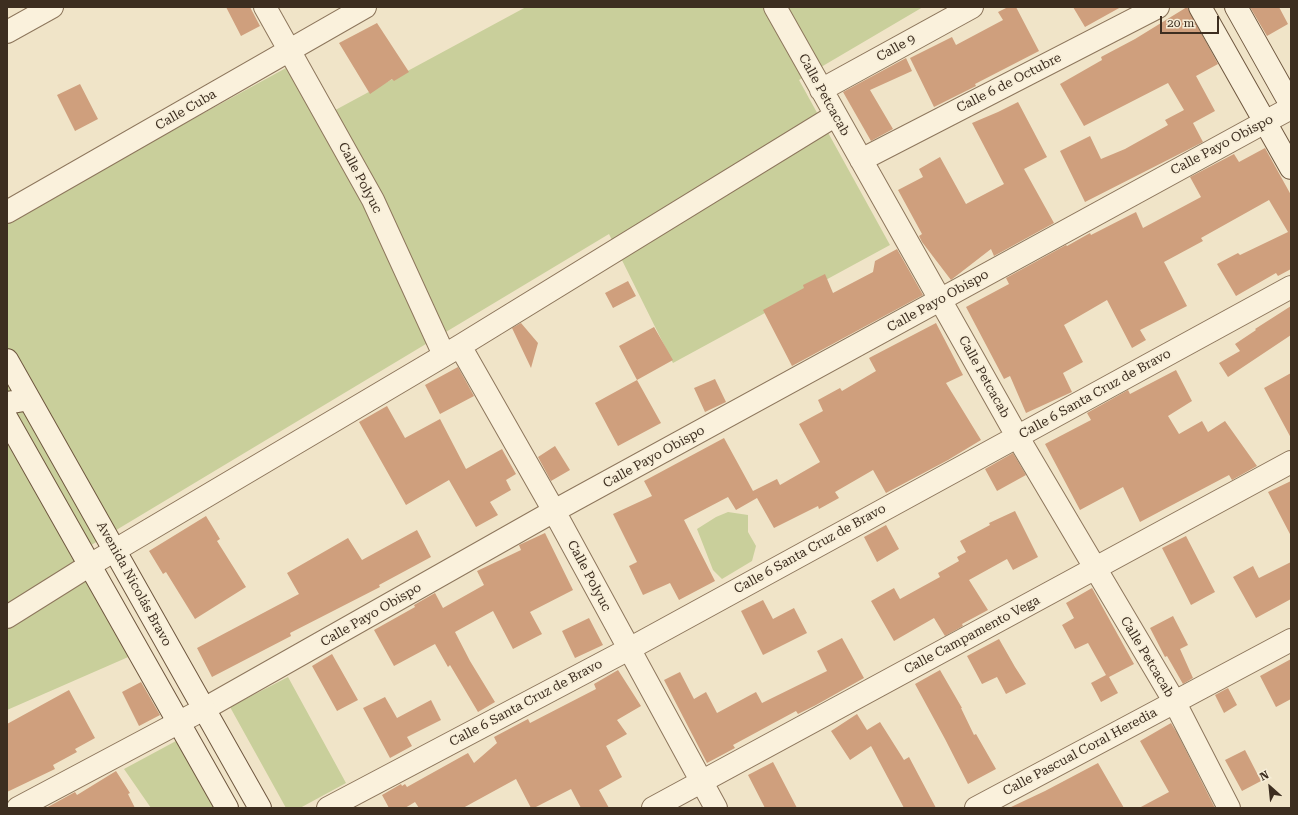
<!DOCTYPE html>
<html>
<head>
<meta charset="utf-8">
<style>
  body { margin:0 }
  #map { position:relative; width:1298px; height:815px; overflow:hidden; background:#f0e4c8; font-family:"Roboto Serif",serif }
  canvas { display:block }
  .frame { position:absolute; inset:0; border:8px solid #3d2e20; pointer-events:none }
  .north { position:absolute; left:1250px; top:767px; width:40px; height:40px; -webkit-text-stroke:3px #f7eed8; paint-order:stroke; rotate:333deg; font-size:11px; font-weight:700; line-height:16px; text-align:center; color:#3d2e20 }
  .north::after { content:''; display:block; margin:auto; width:14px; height:18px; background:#3d2e20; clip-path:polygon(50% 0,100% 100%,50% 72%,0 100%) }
  .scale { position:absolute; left:1160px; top:16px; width:59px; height:18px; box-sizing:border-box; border:2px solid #3d2e20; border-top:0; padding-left:5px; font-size:12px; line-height:14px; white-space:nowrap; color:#3d2e20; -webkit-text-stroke:3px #f7eed8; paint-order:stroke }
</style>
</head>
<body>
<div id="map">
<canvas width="1298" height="815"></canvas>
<div class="frame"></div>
<div class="north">N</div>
<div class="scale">20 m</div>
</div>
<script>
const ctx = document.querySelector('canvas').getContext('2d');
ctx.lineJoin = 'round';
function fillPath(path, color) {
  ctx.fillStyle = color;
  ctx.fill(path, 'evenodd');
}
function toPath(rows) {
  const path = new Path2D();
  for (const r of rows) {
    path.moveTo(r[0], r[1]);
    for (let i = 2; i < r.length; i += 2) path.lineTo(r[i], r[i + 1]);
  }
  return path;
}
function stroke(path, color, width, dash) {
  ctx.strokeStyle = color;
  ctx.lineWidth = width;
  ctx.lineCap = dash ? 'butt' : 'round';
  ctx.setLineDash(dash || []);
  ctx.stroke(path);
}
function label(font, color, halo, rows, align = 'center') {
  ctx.font = font + ' "Roboto Serif",serif';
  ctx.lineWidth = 3.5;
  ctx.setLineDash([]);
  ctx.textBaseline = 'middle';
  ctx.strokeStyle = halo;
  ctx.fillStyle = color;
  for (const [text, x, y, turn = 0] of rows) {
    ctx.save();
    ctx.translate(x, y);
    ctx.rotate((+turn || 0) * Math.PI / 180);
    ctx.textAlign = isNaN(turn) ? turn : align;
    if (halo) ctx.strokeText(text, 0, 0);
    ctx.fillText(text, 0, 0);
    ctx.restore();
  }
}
const green = toPath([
  [526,7,923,7,799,80,890,245,673,363,609,234,78,553,142,651,7,710,7,221,295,63,328,114],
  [728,512,748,515,748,532,756,546,752,561,722,579,713,570,697,529,716,517],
  [288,677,346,783,300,808,286,808,230,707],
  [176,741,215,808,151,808,124,769]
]);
const building = toPath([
  [226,7,250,7,260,26,241,36],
  [1008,7,1016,7,1039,51,975,84,976,86,934,107,910,58,952,37,956,45,1003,20,998,12],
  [1073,7,1121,7,1085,27],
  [1187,7,1218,64,1196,76,1215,111,1193,123,1203,142,1085,202,1060,151,1090,136,1101,159,1125,149,1168,125,1165,120,1184,110,1168,83,1084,126,1060,84,1102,60,1101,57,1135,39],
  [1250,7,1279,7,1288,24,1267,36],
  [377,23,409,72,394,81,392,79,370,94,339,43],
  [906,58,912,71,870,90,893,129,871,141,843,92],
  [80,84,98,119,75,131,57,95],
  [1018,102,1047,157,1024,169,1054,223,994,256,991,249,951,280,922,242,919,236,922,234,898,190,923,177,919,169,940,157,966,204,1004,184,972,123,998,112],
  [1265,148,1291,195,1291,269,1278,276,1276,273,1236,296,1217,264,1238,253,1240,255,1288,232,1269,200,1201,238,1203,241,1164,262,1187,306,1140,330,1146,340,1132,348,1107,300,1064,325,1083,362,1063,373,1072,392,1026,413,1010,376,1004,379,966,307,1009,284,1006,278,1066,245,1067,246,1090,233,1091,235,1136,212,1143,228,1201,197,1190,177,1234,154,1239,162],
  [897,249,923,295,792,366,763,310,804,288,803,285,825,274,833,293,873,272,875,261],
  [628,281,636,296,613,308,605,293],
  [1291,306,1291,335,1228,377,1219,363,1240,351,1235,344,1256,330,1255,329],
  [521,323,538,343,531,368,512,328],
  [936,323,963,375,946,383,981,440,948,460,886,493,873,470,835,492,839,498,819,509,818,506,774,528,757,498,736,510,728,497,684,520,715,581,679,600,670,583,643,595,629,566,637,562,613,514,652,496,644,481,724,438,753,491,777,479,780,485,820,462,799,424,823,411,818,400,840,388,842,391,876,371,869,358],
  [654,327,673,360,637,380,619,346],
  [458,367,474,396,440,414,425,385],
  [1176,370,1192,401,1168,416,1179,434,1202,421,1208,432,1225,421,1257,466,1232,480,1229,475,1140,522,1123,487,1080,510,1045,444,1091,420,1087,413,1128,390,1130,394],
  [1291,373,1291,438,1264,388],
  [715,379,726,402,705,412,694,388],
  [637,380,661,423,618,446,595,403],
  [387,406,405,438,440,419,466,469,502,449,516,474,506,480,511,490,490,502,498,515,476,527,449,480,406,505,359,422],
  [555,446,570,470,551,481,538,457],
  [1013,453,1026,475,997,491,985,469],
  [1291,481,1291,536,1268,492],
  [1015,511,1038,557,1013,570,1007,559,969,580,988,610,962,624,963,626,945,636,934,618,894,641,871,601,894,588,900,599,940,577,938,573,959,561,957,557,966,552,960,541,990,525,989,523],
  [206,516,220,539,217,541,246,587,195,619,166,572,163,574,149,551],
  [886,525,899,549,877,562,864,537],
  [417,530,431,557,379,585,380,587,290,633,291,636,212,677,197,648,299,594,287,573,348,538,362,560],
  [545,533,573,590,530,612,542,634,513,649,493,611,455,632,470,661,495,702,478,712,450,665,448,667,435,644,394,666,374,630,415,607,414,605,435,593,443,608,484,585,477,571,521,550,519,545],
  [1186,536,1215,592,1191,605,1162,548],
  [1291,562,1291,599,1256,618,1233,577,1253,566,1259,578],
  [1092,588,1134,664,1109,677,1118,693,1101,702,1091,683,1106,675,1088,643,1075,649,1062,625,1074,618,1066,603],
  [763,600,773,619,794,608,807,633,763,655,741,611],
  [1173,616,1188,645,1180,649,1193,678,1183,684,1167,656,1165,657,1150,628],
  [589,618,603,645,575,658,562,631],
  [842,638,864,678,816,705,798,714,796,711,733,745,735,748,707,763,664,680,680,672,694,699,706,692,717,713,756,692,762,703,827,671,817,651],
  [999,639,1015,667,1026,684,1006,694,997,677,982,684,967,656],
  [332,654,358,700,337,711,312,666],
  [1291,659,1291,699,1276,707,1260,676],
  [618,670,641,706,617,720,627,734,606,746,622,777,599,790,609,808,581,808,571,789,534,808,531,808,516,779,463,808,419,808,415,802,405,808,389,808,382,795,401,784,402,786,405,784,407,787,468,753,474,763,497,743,494,737,528,719,530,723,596,689,594,684],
  [940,670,962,708,961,708,974,735,976,734,996,769,968,784,945,739,915,684],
  [141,682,160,715,139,726,122,692],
  [1228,688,1237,705,1224,713,1215,695],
  [69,690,95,738,75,749,77,752,53,765,55,769,7,792,7,724],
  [385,697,397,718,431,700,441,720,407,737,412,746,390,758,363,708],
  [857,714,867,730,880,722,904,760,909,757,936,808,904,808,871,746,850,760,831,731],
  [1171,723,1177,733,1215,808,1139,808,1169,792,1140,741],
  [1245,750,1261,781,1242,791,1225,760],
  [773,762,797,808,765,808,748,775],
  [1098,763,1124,808,1009,808,1045,791],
  [116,771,130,793,128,794,135,808,46,808,75,792,77,795]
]);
const street = toPath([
  [265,7,373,200,444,355],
  [775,7,1017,436,1174,701,1229,808],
  [7,32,52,7],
  [821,90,972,7],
  [861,160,1158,7],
  [7,212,365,7],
  [460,346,554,511,716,808],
  [7,617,90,565,460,346,836,115],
  [18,808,204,709,554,511,1265,122,1291,108],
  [328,808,629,649,1291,287],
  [653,808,1291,462],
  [976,808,1291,640]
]);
const secondary = toPath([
  [1200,7,1291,168],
  [1236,7,1291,105],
  [7,360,260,808],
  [7,403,29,399],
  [7,419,227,808]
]);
const streetNames = [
  ["Calle 9",896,48,-29],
  ["Calle 6 de Octubre",1009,83,-27],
  ["Calle Petcacab",824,95,61],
  ["Calle Cuba",186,110,-30],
  ["Calle Payo Obispo",1222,145,-28],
  ["Calle Polyuc",360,178,62],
  ["Calle Payo Obispo",938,301,-29],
  ["Calle Petcacab",984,377,61],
  ["Calle 6 Santa Cruz de Bravo",1095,394,-29],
  ["Calle Payo Obispo",654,457,-29],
  ["Calle 6 Santa Cruz de Bravo",810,549,-29],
  ["Calle Polyuc",589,576,62],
  ["Avenida Nicolás Bravo",134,584,61],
  ["Calle Payo Obispo",371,615,-30],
  ["Calle Campamento Vega",972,635,-28],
  ["Calle Petcacab",1147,657,59],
  ["Calle 6 Santa Cruz de Bravo",526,703,-28],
  ["Calle Pascual Coral Heredia",1080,752,-28]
];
fillPath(green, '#c9cf9b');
fillPath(building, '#cf9f7d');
stroke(street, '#8d765c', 24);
stroke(secondary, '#6f573f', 24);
stroke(street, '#faf1dc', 22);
stroke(secondary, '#faf1dc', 22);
label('13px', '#3d2e20', '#f7eed8', streetNames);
</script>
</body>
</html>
